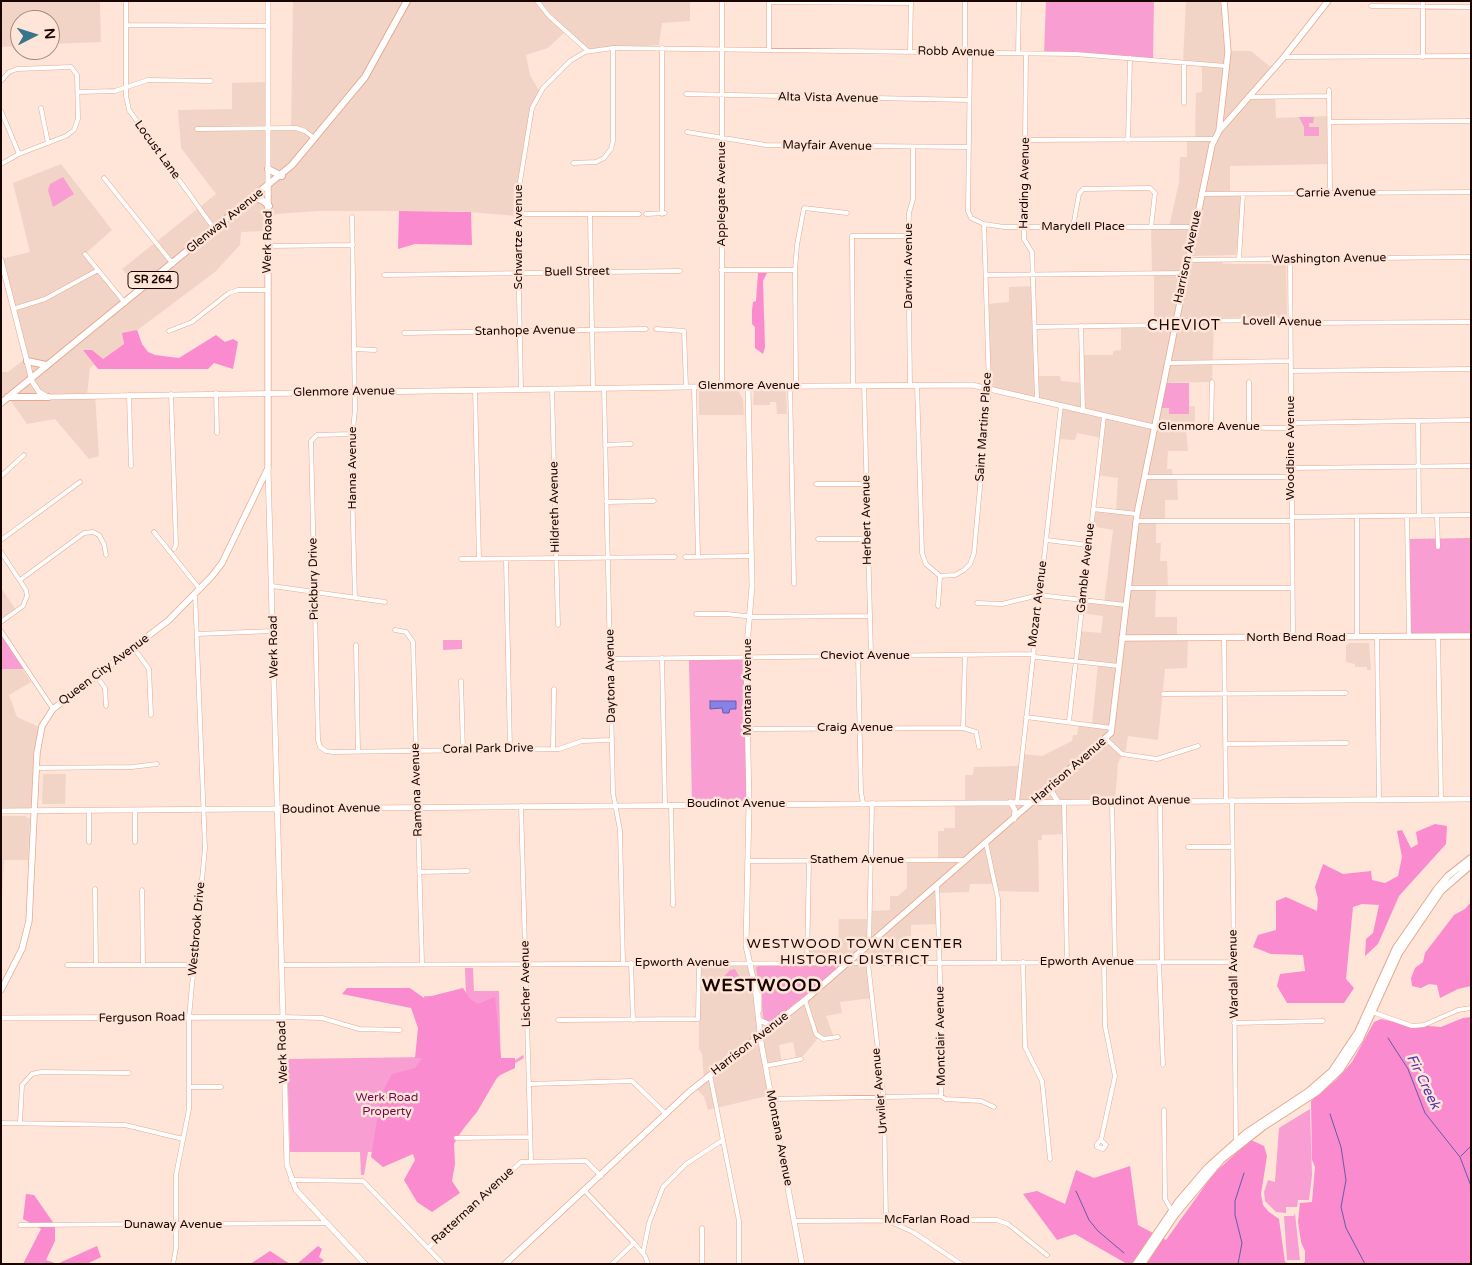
<!DOCTYPE html>
<html>
<head>
<meta charset="utf-8">
<style>
  body { margin:0 }
  #map { position:relative; width:1472px; height:1265px; overflow:hidden; background:#ffe4d8; font-family:"Varela Round",sans-serif }
  canvas { display:block }
  .frame { position:absolute; inset:0; border:2px solid #190500; pointer-events:none }
  .north { position:absolute; left:10px; top:10px; width:50px; height:50px; box-sizing:border-box; background:#ffe4d8; border:1px solid #a38b82; border-radius:50%; rotate:85deg; font-size:14px; font-weight:700; line-height:20px; text-align:center; color:#190500 }
  .north::after { content:''; display:block; margin:auto; width:18px; height:22px; background:#37758b; clip-path:polygon(50% 0,100% 100%,50% 72%,0 100%) }
</style>
</head>
<body>
<div id="map">
<canvas width="1472" height="1265"></canvas>
<div class="frame"></div>
<div class="north">N</div>
</div>
<script>
const ctx = document.querySelector('canvas').getContext('2d');
ctx.lineJoin = 'round';
function fillPath(path, color) {
  ctx.fillStyle = color;
  ctx.fill(path, 'evenodd');
}
function toPath(rows) {
  const path = new Path2D();
  for (const r of rows) {
    path.moveTo(r[0], r[1]);
    for (let i = 2; i < r.length; i += 2) path.lineTo(r[i], r[i + 1]);
  }
  return path;
}
function stroke(path, color, width, dash) {
  ctx.strokeStyle = color;
  ctx.lineWidth = width;
  ctx.lineCap = dash ? 'butt' : 'round';
  ctx.setLineDash(dash || []);
  ctx.stroke(path);
}
function label(font, color, halo, rows, align = 'center') {
  ctx.font = font + ' "Varela Round",sans-serif';
  ctx.lineWidth = 5;
  ctx.setLineDash([]);
  ctx.textBaseline = 'middle';
  ctx.strokeStyle = halo;
  ctx.fillStyle = color;
  for (const [text, x, y, turn = 0] of rows) {
    ctx.save();
    ctx.translate(x, y);
    ctx.rotate((+turn || 0) * Math.PI / 180);
    ctx.textAlign = isNaN(turn) ? turn : align;
    if (halo) ctx.strokeText(text, 0, 0);
    ctx.fillText(text, 0, 0);
    ctx.restore();
  }
}
const built = toPath([
  [1,1,100,1,101,42,50,44,50,20,20,20,20,46,1,47],
  [293,1,690,1,690,21,662,23,659,45,588,51,566,31,548,48,526,55,530,75,540,92,534,102,518,191,517,216,457,211,318,211,276,214,265,222,264,231,241,232,240,245,215,272,123,341,124,344,90,368,87,395,95,395,99,456,89,459,55,419,27,424,8,397,1,403,1,372,8,372,26,358,1,259,30,252,13,183,61,164,112,230,85,254,125,303,140,290,122,269,216,194,181,148,178,110,232,109,232,83,267,82,268,129,291,128],
  [1186,1,1222,1,1228,51,1251,51,1273,69,1249,96,1275,97,1276,118,1329,116,1330,164,1230,166,1230,194,1243,194,1236,255,1193,256,1198,232,1193,232,1187,260,1222,260,1223,264,1286,264,1287,317,1224,318,1224,321,1214,321,1212,382,1163,383,1170,414,1189,414,1189,406,1195,406,1195,428,1186,428,1188,451,1168,451,1167,469,1172,469,1173,477,1177,477,1178,500,1165,500,1165,521,1156,521,1156,543,1161,543,1160,561,1167,561,1168,588,1156,588,1155,617,1177,617,1177,638,1188,638,1187,668,1165,669,1158,740,1128,736,1125,755,1122,755,1118,763,1115,802,1064,802,1065,834,1042,835,1042,840,1038,840,1039,892,996,891,994,884,970,884,969,892,938,893,939,924,911,925,911,936,903,937,903,962,868,963,872,998,840,1002,842,1013,826,1016,833,1035,819,1037,803,1056,796,1057,793,1042,779,1045,782,1063,765,1066,771,1095,708,1110,704,1097,695,1087,704,1079,702,1054,699,1049,699,963,807,963,807,950,829,950,832,942,838,942,839,919,869,919,870,911,890,910,890,896,898,896,907,888,907,860,938,860,938,831,944,831,944,828,955,828,955,803,965,803,965,775,973,775,974,767,1020,766,1022,754,1042,756,1072,741,1073,735,1077,735,1079,723,1092,724,1098,664,1076,661,1079,631,1101,633,1103,616,1081,613,1082,601,1104,603,1113,530,1090,526,1093,509,1116,511,1118,478,1097,475,1101,438,1077,433,1075,440,1057,439,1061,405,989,388,987,304,1009,302,1009,287,1034,286,1036,376,1060,376,1061,381,1082,383,1082,355,1113,355,1113,351,1121,350,1121,325,1154,325,1154,273,1152,273,1151,227,1169,227,1179,182,1180,157,1187,157,1187,139,1195,139,1196,93,1202,92,1202,65,1183,62],
  [786,390,787,414,777,414,776,402,770,402,770,405,753,405,754,391],
  [699,391,738,391,743,399,744,415,699,415],
  [1,588,17,611,1,622],
  [1349,643,1369,643,1371,670,1367,670,1367,667,1355,667,1355,664,1346,662,1346,646],
  [1,669,22,669,31,682,9,695,17,717,41,728,36,810,1,811],
  [43,774,66,774,65,804,42,804],
  [1,816,25,816,30,819,28,860,4,860,1,913]
]);
const green = toPath([
  [1046,1,1154,1,1153,60,1044,54],
  [1299,117,1314,117,1313,123,1309,123,1309,127,1319,127,1319,136,1304,136,1304,127],
  [63,177,74,194,53,207,48,190,50,184],
  [1163,383,1189,383,1189,414,1169,414,1169,408,1158,408],
  [1471,538,1471,636,1409,637,1407,539],
  [1,631,26,669,1,669],
  [443,640,462,640,462,649,443,650],
  [744,659,747,801,692,801,689,660],
  [835,965,836,970,772,1022,764,1021,756,967,759,966],
  [465,968,473,968,474,991,499,991,501,1069,523,1055,524,1058,509,1067,495,1080,449,1151,368,1152,364,1175,361,1175,360,1152,290,1152,287,1059,426,1057,424,996,466,996],
  [735,969,740,978,740,989,727,989,719,982,730,970],
  [1310,1109,1312,1175,1309,1200,1298,1200,1297,1207,1286,1207,1286,1213,1276,1212,1265,1201,1264,1192,1268,1180,1275,1182,1279,1128],
  [1295,1213,1300,1260,1287,1260,1284,1216,1294,1216]
]);
const forest = toPath([
  [399,211,471,212,472,245,415,244,398,249],
  [758,273,767,273,763,281,765,347,763,354,755,348,755,327,752,324,752,310,753,302,756,301],
  [137,330,142,344,148,352,155,355,179,358,216,335,225,342,233,339,238,342,233,369,214,363,208,369,98,369,83,350,92,350,103,359,124,344,122,333],
  [1435,824,1447,826,1446,844,1399,896,1378,944,1365,956,1366,939,1373,933,1379,905,1362,904,1353,907,1346,979,1354,988,1344,1003,1287,1003,1277,986,1280,974,1305,971,1303,955,1271,954,1253,947,1258,935,1276,930,1276,901,1286,897,1317,911,1318,899,1315,887,1323,864,1343,874,1371,871,1372,880,1385,883,1398,876,1402,857,1397,831,1402,830,1411,848,1418,844,1416,832],
  [1471,902,1471,986,1458,989,1440,998,1437,985,1429,984,1421,988,1412,986,1411,978,1415,968,1423,962,1425,953,1454,915,1465,909],
  [347,988,410,988,424,998,463,988,470,999,478,1004,495,997,501,1058,515,1058,515,1068,498,1076,477,1112,459,1134,454,1144,455,1164,452,1181,460,1193,432,1212,417,1202,404,1180,415,1160,413,1154,383,1167,371,1157,381,1095,392,1074,415,1068,422,1058,415,1058,418,1028,411,1008,342,994],
  [1471,1017,1471,1264,1302,1264,1305,1262,1305,1251,1301,1242,1298,1222,1300,1203,1312,1202,1315,1167,1312,1160,1311,1101,1336,1080,1352,1062,1374,1022,1381,1019,1404,1024,1441,1027,1463,1018],
  [1251,1140,1264,1146,1267,1156,1261,1194,1263,1205,1269,1212,1279,1219,1285,1262,1289,1264,1127,1264,1075,1234,1057,1240,1023,1194,1037,1191,1065,1204,1076,1170,1094,1178,1130,1166,1138,1225,1166,1240,1214,1173],
  [26,1194,34,1195,55,1225,55,1241,46,1260,57,1264,97,1246,101,1257,87,1264,23,1264,41,1229,23,1219],
  [318,1246,322,1249,319,1257,324,1260,320,1264,297,1264],
  [270,1251,290,1264,248,1264,250,1264]
]);
const water = toPath([
  [710,701,736,701,736,709,730,709,729,713,723,713,722,708,710,709,710,701]
]);
const stream = toPath([
  [1388,1038,1408,1069,1425,1113,1460,1157,1471,1186],
  [1330,1114,1341,1147,1346,1180,1341,1207,1346,1228,1365,1264],
  [1461,1156,1471,1146],
  [1076,1191,1089,1220,1098,1231,1124,1253],
  [1238,1264,1242,1243,1235,1215,1235,1201,1244,1173]
]);
const minor = toPath([
  [126,1,126,96,129,110,215,230],
  [537,1,549,16,588,51],
  [769,1,769,50],
  [965,1,965,47,970,57,968,211,971,218,984,224,1004,227,1194,227],
  [1423,1,1423,57],
  [769,2,911,3],
  [1371,6,1471,7],
  [126,25,268,26],
  [910,51,911,1],
  [1018,53,1019,1],
  [1026,54,1024,231,1024,239,1032,252,1037,399],
  [1284,57,1471,56],
  [1,81,9,72,17,69,71,67,77,75,78,119,74,130,66,136,19,154,1,164],
  [1329,90,1330,193],
  [78,92,115,91,148,80,211,81],
  [686,94,969,100],
  [1248,97,1329,96],
  [1184,103,1184,63],
  [41,108,48,143],
  [1,111,19,154],
  [1329,122,1471,121],
  [197,129,296,128,305,131,314,138],
  [687,132,766,145,969,147],
  [1025,140,1214,139],
  [1128,140,1130,58],
  [573,163,596,162,604,158,611,149,613,141,613,48],
  [104,178,173,264],
  [1201,194,1471,192],
  [517,214,639,214],
  [646,214,665,213],
  [662,214,662,48],
  [590,215,593,388],
  [352,217,355,410,351,448,355,598],
  [1073,227,1079,194,1083,189,1150,188,1155,193,1151,227],
  [268,246,353,245],
  [85,254,125,303],
  [1239,259,1243,194],
  [1290,259,1293,638],
  [1187,260,1471,257],
  [721,270,795,270],
  [384,275,680,271],
  [986,275,1184,273],
  [13,309,45,299,98,270],
  [1081,326,1083,411],
  [1035,327,1167,325,1179,321,1288,320,1294,323,1471,322],
  [656,329,684,331,686,387],
  [169,331,192,322,229,293,238,290,268,290],
  [404,333,646,329],
  [354,349,375,350],
  [1167,363,1291,361],
  [1291,371,1471,369],
  [1249,382,1249,428],
  [864,385,871,655],
  [910,385,908,236,909,213,913,199,913,147],
  [917,385,922,553,926,564,940,576],
  [790,386,794,584],
  [796,386,795,270,797,245,804,208,847,213],
  [853,386,852,236,908,236],
  [694,387,698,557],
  [722,387,722,1],
  [604,388,613,793,620,830,623,963],
  [521,389,517,200,532,108,543,88,570,61,585,52,613,48,1075,54,1226,66],
  [552,389,558,625],
  [475,390,479,559],
  [216,393,217,433],
  [171,394,176,545,174,549],
  [129,395,131,466],
  [1418,421,1419,516],
  [1154,427,1288,428,1294,423,1471,420],
  [1211,428,1212,382],
  [352,434,317,435,311,441,318,740,320,747,326,751,333,752,559,749,582,741,612,740],
  [605,445,631,444],
  [1291,468,1471,466],
  [1,476,24,455],
  [1144,477,1291,477],
  [816,484,867,484],
  [606,502,654,501],
  [1093,509,1137,514],
  [1407,516,1409,637],
  [1437,516,1438,547],
  [1292,517,1471,515],
  [1357,517,1357,637],
  [1136,521,1292,521],
  [154,532,199,588],
  [818,539,868,539],
  [1,540,80,482],
  [1046,540,1088,545],
  [1,552,26,590,27,596,23,606,1,622],
  [685,557,751,556],
  [461,559,675,557],
  [506,559,510,749],
  [940,576,955,575,964,570,970,564,974,553,989,388,984,224],
  [20,580,84,533,93,532,99,535,104,544,106,555],
  [272,586,385,602],
  [1128,588,1292,588],
  [977,603,1002,604,1039,595,1126,605],
  [938,606,940,576],
  [696,614,727,614,754,617,870,616],
  [395,630,406,632,413,642,422,963],
  [1,631,53,709],
  [197,634,273,631],
  [1377,637,1379,799],
  [1438,637,1441,799],
  [1224,638,1226,801],
  [356,645,358,751],
  [133,647,149,669,151,715],
  [858,656,861,792,863,803],
  [662,658,665,805],
  [610,659,1032,654,1036,657,1119,666],
  [96,676,105,688,106,706],
  [461,681,463,750],
  [1163,694,1346,693],
  [1026,717,1112,728],
  [1069,721,1104,416],
  [963,728,965,655],
  [748,729,963,728,976,732,979,747],
  [1106,739,1122,754,1157,759,1198,746],
  [1225,744,1347,743],
  [553,749,554,689],
  [37,768,132,767,157,764],
  [1232,800,1236,1142],
  [1160,801,1162,962],
  [1017,802,1061,405],
  [1064,802,1067,962],
  [1112,802,1115,962],
  [671,805,673,905],
  [521,806,531,1161],
  [135,811,135,842],
  [89,842,89,811],
  [986,843,998,899,999,962],
  [1188,847,1232,847],
  [748,861,966,860],
  [419,872,468,871],
  [937,885,942,1040,941,1096],
  [95,889,96,965],
  [142,890,143,965],
  [869,944,872,803],
  [1023,962,1025,1047,1042,1081,1050,1159],
  [1159,962,1163,1065],
  [631,963,633,1020],
  [807,963,809,860],
  [868,963,884,1103,886,1220,913,1232,961,1264],
  [67,965,194,965],
  [281,965,1234,962],
  [805,1000,816,1034,823,1039,838,1037],
  [1372,1012,1412,1026,1424,1025,1458,1010,1471,1008],
  [282,1017,322,1018,359,1029,400,1030],
  [558,1020,698,1019,699,963],
  [1234,1023,1323,1021],
  [765,1066,801,1059],
  [710,1075,739,1221,739,1264],
  [529,1084,632,1081,666,1114],
  [189,1087,221,1087],
  [772,1099,941,1096,945,1099,981,1101,994,1107],
  [1164,1110,1165,1199,1172,1211],
  [1,1123,125,1125,183,1139],
  [20,1123,22,1085,32,1074,41,1072,129,1073],
  [456,1138,530,1137],
  [1101,1140,1106,1145,1103,1149,1097,1147,1097,1144,1101,1140,1115,1076,1105,1026,1104,962],
  [291,1180,363,1181,443,1264],
  [585,1191,634,1243,645,1256,648,1264],
  [796,1221,997,1220,1008,1224,1047,1255],
  [20,1225,326,1223],
  [702,1228,702,1264],
  [428,1248,521,1162,586,1161,601,1176],
  [643,1253,649,1223,663,1187,686,1164,723,1140],
  [173,1264,176,1248,176,1175,189,1109,189,1017,205,848,195,593],
  [612,1264,634,1243]
]);
const tertiary = toPath([
  [268,1,268,186],
  [1,260,32,381,39,392,48,397,686,387,972,385,1154,427],
  [748,387,752,586,746,657,749,804,746,946,755,987,761,1042,802,1264],
  [268,468,287,1165,296,1190,365,1264],
  [1054,783,1052,792,1058,802],
  [1010,802,1015,810,1014,819],
  [1,811,1471,799],
  [755,987,759,995,759,1010],
  [1,1018,282,1017],
  [759,1020,773,1026]
]);
const secondary = toPath([
  [1219,131,1228,52,1224,1],
  [1122,638,1471,636],
  [1,990,22,949,29,921,37,753,42,726,53,709,169,620,212,576,222,563,268,468,268,187],
  [505,1264,689,1092,805,1000,1111,733,1137,514,1212,145,1219,131,1284,57,1328,1]
]);
const primary = toPath([
  [268,169,282,176],
  [254,198,262,200,269,206],
  [27,361,46,365],
  [8,397,48,397],
  [1,403,292,165,365,77,407,1],
  [1136,1264,1178,1202,1207,1168,1246,1133,1309,1091,1332,1071,1358,1032,1396,948,1437,889,1448,876,1471,858],
  [1142,1264,1175,1215,1221,1160,1263,1127,1317,1092,1340,1070,1360,1039,1399,953,1441,891,1471,865]
]);
const shields = [
  [153,280,50]
];
const shieldNames = [
  ["SR 264",153,280]
];
const streetNames = [
  ["Robb Avenue",956,52,1],
  ["Alta Vista Avenue",828,98,1],
  ["Mayfair Avenue",827,146,1],
  ["Locust Lane",157,150,54],
  ["Harding Avenue",1025,183,-89],
  ["Carrie Avenue",1336,193,-1],
  ["Applegate Avenue",722,194,-90],
  ["Glenway Avenue",225,221,-39],
  ["Marydell Place",1083,227],
  ["Schwartze Avenue",519,237,-90],
  ["Werk Road",268,242,-89],
  ["Harrison Avenue",1188,257,-78],
  ["Washington Avenue",1329,259,-1],
  ["Darwin Avenue",909,266,-90],
  ["Buell Street",577,272,-1],
  ["Lovell Avenue",1282,322,1],
  ["Stanhope Avenue",525,331,-1],
  ["Glenmore Avenue",749,386],
  ["Glenmore Avenue",344,392,-1],
  ["Saint Martins Place",984,427,-86],
  ["Glenmore Avenue",1209,427],
  ["Woodbine Avenue",1291,448,-90],
  ["Hanna Avenue",353,468,-90],
  ["Hildreth Avenue",555,507,-91],
  ["Herbert Avenue",867,520,-91],
  ["Gamble Avenue",1086,568,-84],
  ["Pickbury Drive",314,579,-91],
  ["Mozart Avenue",1038,604,-83],
  ["North Bend Road",1296,638],
  ["Werk Road",274,647,-91],
  ["Cheviot Avenue",865,656],
  ["Queen City Avenue",104,670,-37],
  ["Daytona Avenue",611,676,-91],
  ["Montana Avenue",748,687,-90],
  ["Craig Avenue",855,728],
  ["Coral Park Drive",488,749,-1],
  ["Harrison Avenue",1069,771,-41],
  ["Ramona Avenue",417,790,-92],
  ["Boudinot Avenue",1141,801,-1],
  ["Boudinot Avenue",736,804],
  ["Boudinot Avenue",331,809,-1],
  ["Stathem Avenue",857,860],
  ["Westbrook Drive",197,929,-85],
  ["Epworth Avenue",1087,962],
  ["Epworth Avenue",682,963],
  ["Wardall Avenue",1234,974,-91],
  ["Lischer Avenue",526,984,-91],
  ["Ferguson Road",142,1018,-1],
  ["Montclair Avenue",941,1036,-91],
  ["Harrison Avenue",750,1044,-38],
  ["Werk Road",283,1052,-92],
  ["Urwiler Avenue",880,1091,-95],
  ["Montana Avenue",779,1138,79],
  ["Ratterman Avenue",473,1206,-43],
  ["McFarlan Road",927,1220],
  ["Dunaway Avenue",173,1225]
];
const parkNames = [
  ["Werk Road",387,1098],
  ["Property",387,1112]
];
const neighbourhoodNames = [
  ["WESTWOOD TOWN CENTER",855,944],
  ["HISTORIC DISTRICT",855,960]
];
const waterNames = [
  ["Fir Creek",1423,1082,64]
];
const quarterNames = [
  ["CHEVIOT",1184,326]
];
const districtNames = [
  ["WESTWOOD",762,986]
];
fillPath(built, '#f2d4c7');
fillPath(green, '#f89ed3');
fillPath(forest, '#fa8bcf');
fillPath(water, '#8781eb');
stroke(water, '#665ca4', 1);
stroke(stream, '#665ca4', 1);
stroke(minor, '#e7a88d', 5);
stroke(tertiary, '#e7a88d', 6);
stroke(secondary, '#e7a88d', 7);
stroke(primary, '#e7a88d', 8);
stroke(minor, '#fff', 4);
stroke(tertiary, '#fff', 5);
stroke(secondary, '#fff', 5.5);
stroke(primary, '#fff', 6);
for (const [x, y, w] of shields) {
  const box = new Path2D();
  box.roundRect(x - w / 2, y - 8.5, w, 17, 4);
  ctx.fillStyle = '#ffe4d8';
  ctx.fill(box);
  stroke(box, '#190500', 1);
}
label('bold 11px', '#190500', null, shieldNames);
label('12px', '#190500', '#ffe4d8', streetNames);
label('12px', '#6d0750', '#ffe4d8', parkNames);
ctx.letterSpacing = '1px';
label('14px', '#190500', '#ffe4d8', neighbourhoodNames);
ctx.letterSpacing = '0px';
label('italic 14px', '#4b34af', '#ffe4d8', waterNames);
ctx.letterSpacing = '1px';
label('15px', '#190500', '#ffe4d8', quarterNames);
ctx.letterSpacing = '0px';
ctx.letterSpacing = '1px';
label('bold 18px', '#190500', '#ffe4d8', districtNames);
ctx.letterSpacing = '0px';
</script>
</body>
</html>
